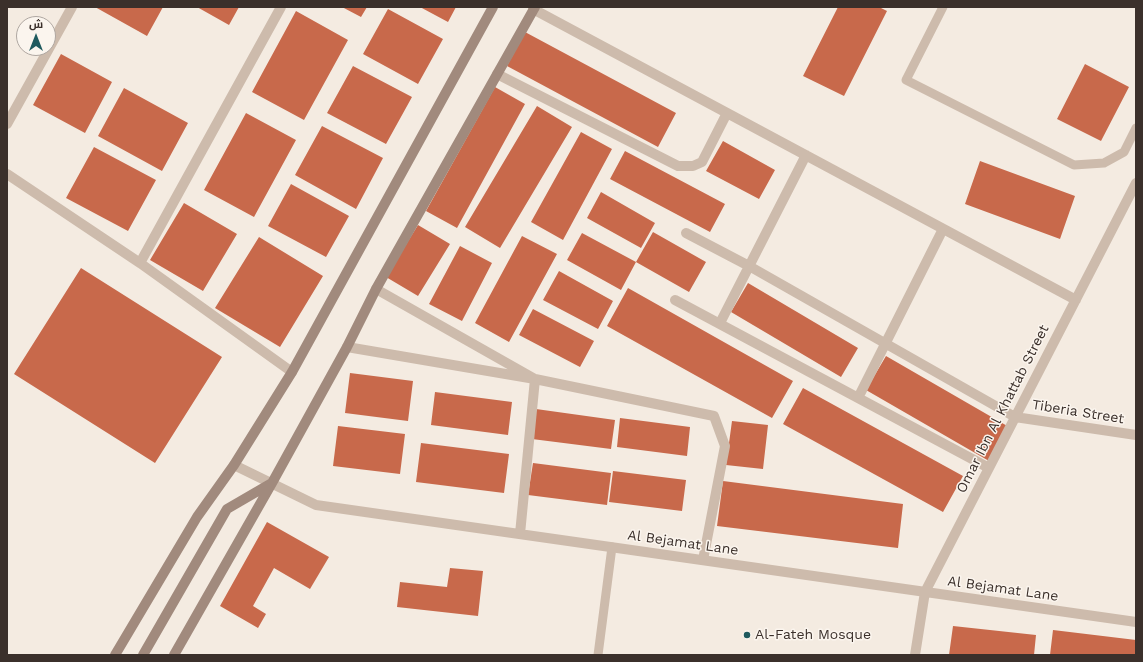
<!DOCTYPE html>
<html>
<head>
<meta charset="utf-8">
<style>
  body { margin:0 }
  #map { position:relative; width:1143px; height:662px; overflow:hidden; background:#f4ebe1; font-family:"Work Sans",Cairo,sans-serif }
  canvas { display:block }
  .frame { position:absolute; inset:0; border:8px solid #3b302b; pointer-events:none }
  .north { position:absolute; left:16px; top:16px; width:40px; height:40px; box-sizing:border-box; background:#fbf5ee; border:1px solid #aea6a0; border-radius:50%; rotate:0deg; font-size:11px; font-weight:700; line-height:16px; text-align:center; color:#3b302b }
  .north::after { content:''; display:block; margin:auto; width:14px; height:18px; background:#1f5a5e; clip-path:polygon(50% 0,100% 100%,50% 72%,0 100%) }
</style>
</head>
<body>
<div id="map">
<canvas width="1143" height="662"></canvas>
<div class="frame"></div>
<div class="north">ش</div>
</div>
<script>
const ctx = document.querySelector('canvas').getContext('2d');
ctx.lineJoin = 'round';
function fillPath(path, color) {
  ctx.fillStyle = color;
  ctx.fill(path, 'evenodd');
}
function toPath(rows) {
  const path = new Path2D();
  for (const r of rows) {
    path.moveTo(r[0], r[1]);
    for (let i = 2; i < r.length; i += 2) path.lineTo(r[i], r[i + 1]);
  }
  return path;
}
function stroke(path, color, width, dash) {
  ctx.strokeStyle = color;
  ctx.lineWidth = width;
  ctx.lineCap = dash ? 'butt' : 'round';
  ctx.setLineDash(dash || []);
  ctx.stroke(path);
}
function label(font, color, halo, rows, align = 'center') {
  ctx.font = font + ' "Work Sans",sans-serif';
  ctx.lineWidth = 3;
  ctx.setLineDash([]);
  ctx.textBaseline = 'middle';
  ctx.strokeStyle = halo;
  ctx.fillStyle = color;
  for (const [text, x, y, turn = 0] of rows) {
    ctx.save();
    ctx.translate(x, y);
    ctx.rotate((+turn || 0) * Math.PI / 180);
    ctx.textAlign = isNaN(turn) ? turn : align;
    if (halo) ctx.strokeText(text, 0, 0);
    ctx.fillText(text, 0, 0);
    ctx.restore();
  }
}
const building = toPath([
  [95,7,163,7,147,36],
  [197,7,239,7,229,25],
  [342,7,367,7,361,17],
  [420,7,456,7,448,22],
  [838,7,879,7,887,11,844,96,803,76],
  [388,9,443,39,418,84,363,54],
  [296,11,348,40,304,120,252,92],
  [525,32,676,113,658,147,507,66],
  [61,54,112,82,85,133,33,105],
  [1085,64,1129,87,1101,141,1057,119],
  [353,66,412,97,386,144,327,113],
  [495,87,525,104,457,228,426,211],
  [124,88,188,123,162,171,98,136],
  [537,106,572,127,500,248,465,227],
  [246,113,296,140,254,217,204,190],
  [322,126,383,158,356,209,295,175],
  [581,132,612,149,563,240,531,222],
  [723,141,775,170,759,199,706,171],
  [94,147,156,180,128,231,66,198],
  [625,151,725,204,710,232,610,179],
  [980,161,1075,196,1060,239,965,204],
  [291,184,349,216,326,257,268,226],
  [601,192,655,223,641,248,587,218],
  [184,203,237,234,203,291,150,260],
  [418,225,450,244,418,296,386,277],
  [653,232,706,262,689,292,636,262],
  [582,233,636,262,621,290,567,260],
  [522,236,557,254,509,342,475,323],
  [259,237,323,276,280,347,215,308],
  [460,246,492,263,462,321,429,304],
  [81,268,222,357,155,463,14,374],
  [559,271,613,301,598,329,543,300],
  [748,283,858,348,841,377,731,312],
  [628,288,793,381,772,418,607,326],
  [533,309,594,341,580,367,519,335],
  [886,356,1009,427,989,461,866,390],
  [350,373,413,381,408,421,345,413],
  [803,388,963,476,943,512,783,424],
  [435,392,512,402,508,435,431,425],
  [536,409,615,420,611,449,532,439],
  [620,418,690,427,687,456,617,447],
  [732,421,768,425,763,469,726,465],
  [338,426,405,434,400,474,333,466],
  [421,443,509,454,504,493,416,482],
  [533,463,611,473,607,505,528,495],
  [613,471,686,480,682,511,609,502],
  [723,481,903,504,898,548,717,526],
  [267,522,329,557,310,589,274,568,253,606,266,614,258,628,220,606],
  [450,568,483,571,478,616,397,607,400,582,447,587],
  [953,626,1036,635,1034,655,949,655],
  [1053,630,1136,640,1136,655,1050,655]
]);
const service = toPath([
  [943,7,906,80,1074,165,1104,163,1124,152,1136,128],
  [598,655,612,547]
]);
const minor = toPath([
  [533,9,1076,300],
  [497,74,678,166,693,166,702,162,727,113],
  [7,124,72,7],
  [7,174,140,263,292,372],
  [686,233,749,266,1015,417,1136,435],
  [140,263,281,7],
  [376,289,535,379,520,534],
  [675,300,989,468],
  [720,323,806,155],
  [347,347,535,379,714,416,725,446,703,560],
  [858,398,943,229],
  [234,465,316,505,1136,622],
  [915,655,925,592,1136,183]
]);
const secondary = toPath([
  [115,655,197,517,234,465,292,372,493,7],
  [143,655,227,509,270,484],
  [174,655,272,483,347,347,376,289,535,7]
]);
const markers = [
  [747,635,4,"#1f5a5e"]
];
const streetNames = [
  ["Omar Ibn Al Khattab Street",1003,409,-63],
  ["Tiberia Street",1078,412,9],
  ["Al Bejamat Lane",683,543,8],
  ["Al Bejamat Lane",1003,589,8]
];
const poiNames = [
  ["Al-Fateh Mosque",755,635]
];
fillPath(building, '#c8694b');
stroke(service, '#cdbbac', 9);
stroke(minor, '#cdbbac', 10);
stroke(secondary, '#a18a7d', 10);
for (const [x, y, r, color] of markers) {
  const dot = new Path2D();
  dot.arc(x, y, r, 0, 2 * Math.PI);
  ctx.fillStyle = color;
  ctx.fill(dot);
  stroke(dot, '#fbf5ee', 1.5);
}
label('14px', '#3b302b', '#fbf5ee', streetNames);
label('14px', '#3b302b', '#fbf5ee', poiNames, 'left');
</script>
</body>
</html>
